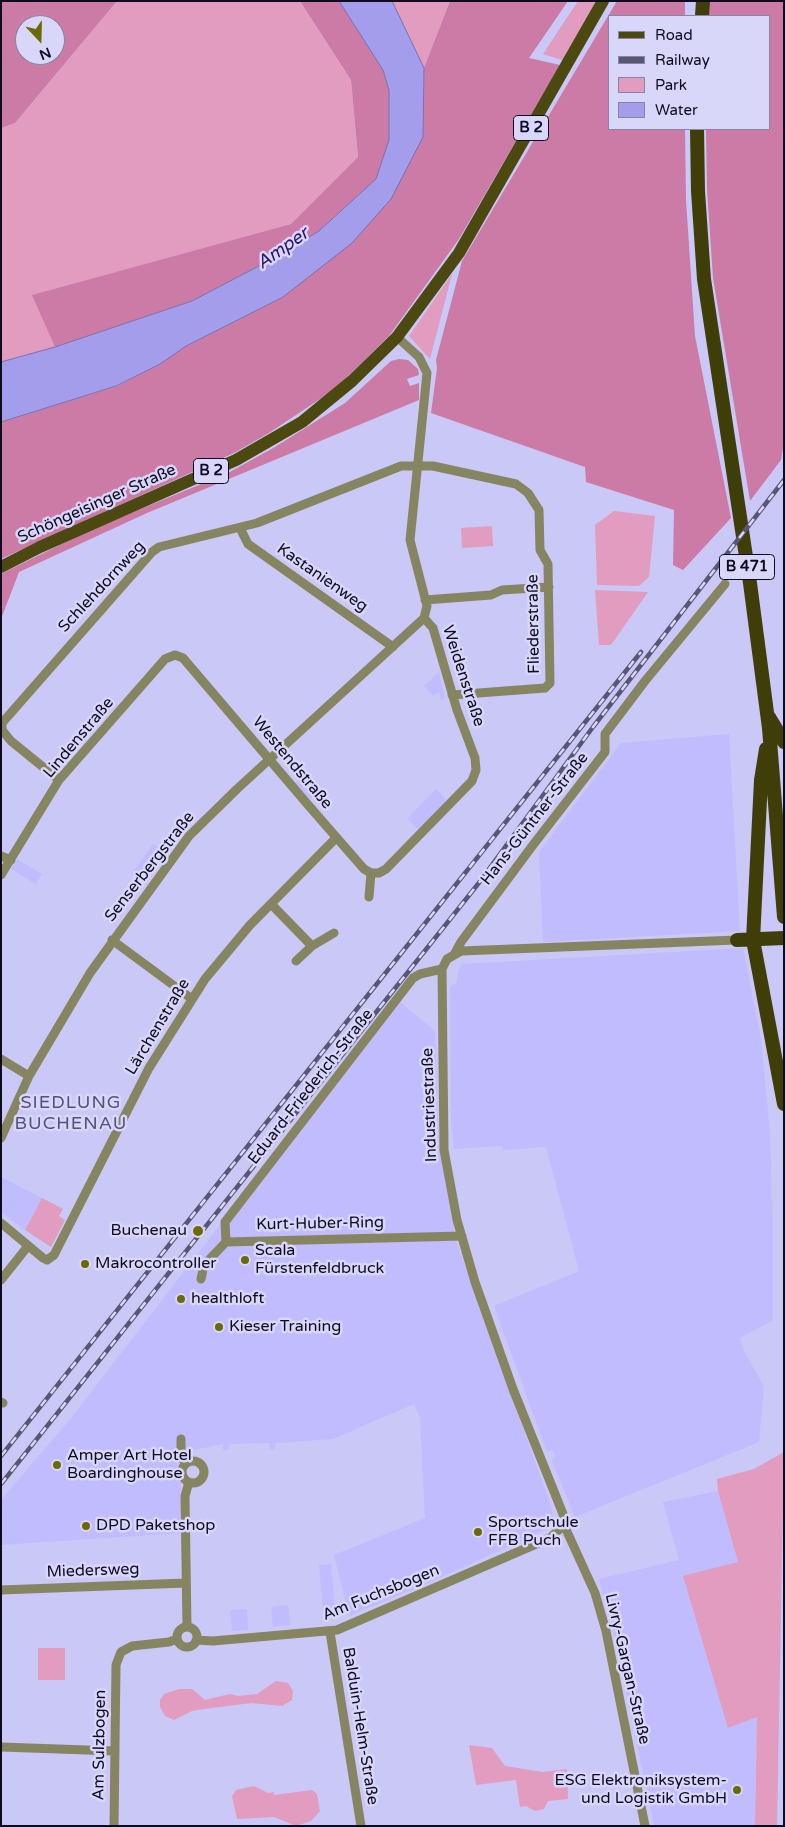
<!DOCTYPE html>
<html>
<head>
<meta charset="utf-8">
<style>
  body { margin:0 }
  #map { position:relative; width:785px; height:1827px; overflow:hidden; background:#cac8f6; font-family:"Varela Round",sans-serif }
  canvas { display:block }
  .frame { position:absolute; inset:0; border:2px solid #0e0b1f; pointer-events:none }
  .legend { position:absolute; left:608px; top:15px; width:162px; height:115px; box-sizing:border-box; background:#d8d6f9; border:1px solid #8785a2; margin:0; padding:6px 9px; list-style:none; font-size:15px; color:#0e0b1f }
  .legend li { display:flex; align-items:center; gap:10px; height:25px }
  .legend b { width:25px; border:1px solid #8785a2 }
  .north { position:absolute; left:15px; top:15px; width:50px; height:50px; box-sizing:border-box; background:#d8d6f9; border:1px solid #8785a2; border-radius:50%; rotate:159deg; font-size:14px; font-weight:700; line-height:20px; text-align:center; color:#0e0b1f }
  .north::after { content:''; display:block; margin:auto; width:18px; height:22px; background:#6c6902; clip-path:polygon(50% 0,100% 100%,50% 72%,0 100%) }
</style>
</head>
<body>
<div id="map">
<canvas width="785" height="1827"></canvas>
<div class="frame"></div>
<ul class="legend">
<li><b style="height:6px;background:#4b490f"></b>Road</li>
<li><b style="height:6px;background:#585674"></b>Railway</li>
<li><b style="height:14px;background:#e19cbf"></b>Park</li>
<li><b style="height:14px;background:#a49deb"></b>Water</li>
</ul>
<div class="north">N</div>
</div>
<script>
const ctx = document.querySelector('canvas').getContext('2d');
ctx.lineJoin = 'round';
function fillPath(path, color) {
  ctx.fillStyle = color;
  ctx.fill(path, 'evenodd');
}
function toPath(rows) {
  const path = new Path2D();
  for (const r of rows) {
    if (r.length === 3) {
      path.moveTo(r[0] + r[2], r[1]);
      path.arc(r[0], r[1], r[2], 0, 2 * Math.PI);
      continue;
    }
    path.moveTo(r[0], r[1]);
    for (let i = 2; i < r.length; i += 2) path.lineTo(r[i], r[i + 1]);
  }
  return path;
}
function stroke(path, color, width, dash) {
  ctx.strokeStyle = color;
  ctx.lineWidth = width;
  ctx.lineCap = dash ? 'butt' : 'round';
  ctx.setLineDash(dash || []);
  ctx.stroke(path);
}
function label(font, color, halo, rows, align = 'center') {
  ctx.font = font + ' "Varela Round",sans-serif';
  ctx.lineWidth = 5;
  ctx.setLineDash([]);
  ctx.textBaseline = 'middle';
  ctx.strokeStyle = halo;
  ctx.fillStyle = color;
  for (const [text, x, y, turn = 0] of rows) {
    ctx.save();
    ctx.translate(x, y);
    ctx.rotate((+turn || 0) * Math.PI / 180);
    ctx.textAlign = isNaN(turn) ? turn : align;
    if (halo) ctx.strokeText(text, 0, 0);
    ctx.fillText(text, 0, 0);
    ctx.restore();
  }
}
const built = toPath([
  [439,672,445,698,441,700,439,692,433,696,424,686],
  [729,734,740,931,543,942,539,852,621,743],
  [305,774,320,790,310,799,295,783],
  [436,789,447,801,419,830,407,819],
  [153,844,165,852,144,882,132,874],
  [17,859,42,874,36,884,11,869],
  [743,948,761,1039,770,1132,773,1225,773,1320,740,1338,743,1349,764,1387,759,1442,575,1517,551,1459,556,1457,553,1450,547,1452,494,1306,579,1271,546,1147,503,1150,502,1146,454,1149,451,1118,450,987,457,982,458,971,462,964],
  [395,998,435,1031,439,1147,456,1240,551,1506,553,1516,552,1524,545,1530,435,1580,349,1616,334,1555,425,1518,420,1418,414,1404,333,1439,276,1443,274,1450,270,1449,269,1443,230,1444,228,1450,223,1450,223,1444,194,1450,184,1450,180,1448,181,1533,1,1545,1,1500,71,1418],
  [1,1177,42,1198,25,1230,1,1212],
  [718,1491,738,1562,683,1577,729,1728,757,1716,755,1826,654,1826,613,1630,599,1579,679,1560,663,1502],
  [331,1564,335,1609,323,1610,319,1565],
  [288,1605,290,1625,273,1627,271,1607],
  [247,1609,248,1630,232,1631,230,1610]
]);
const green = toPath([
  [117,1,300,1,351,80,358,157,291,224,33,295,55,347,1,362,1,128,15,123],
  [392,1,450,1,424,68],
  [578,1,597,1,565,61,543,54],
  [452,274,430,359,409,336],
  [614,511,655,516,649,577,639,586,597,585,595,525],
  [492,526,493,546,462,548,461,528],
  [595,590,648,592,611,645,599,645],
  [42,1198,63,1209,59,1216,65,1220,51,1247,25,1230],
  [784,1452,777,1826,755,1826,757,1717,728,1728,683,1576,738,1562,718,1491,717,1479,754,1469],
  [38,1648,65,1648,65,1680,38,1680],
  [276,1681,288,1683,293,1691,292,1700,282,1706,251,1703,204,1709,192,1711,174,1720,165,1716,160,1707,160,1700,164,1694,179,1689,192,1689,205,1700,230,1694,238,1696,257,1694],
  [469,1745,492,1748,505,1766,542,1772,567,1769,568,1799,548,1801,544,1809,535,1811,526,1806,520,1807,516,1780,476,1785],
  [254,1786,268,1793,274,1792,274,1795,312,1790,317,1794,320,1811,311,1821,296,1826,274,1817,237,1819,232,1796,236,1790]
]);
const forest = toPath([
  [1,1,117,1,15,123,1,128],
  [25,25,55,25,55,55,25,55],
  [300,1,339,1,383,70,389,90,389,140,376,179,319,231,276,257,192,301,55,347,32,295,291,224,358,157,351,80],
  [450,1,568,1,529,58,560,65,459,239,389,336,335,389,269,433,234,453,1,559,1,422,117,386,159,364,186,346,283,297,423,137,424,68],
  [617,1,685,1,685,16,609,16,609,129,685,129,686,200,695,336,731,518,683,570,673,565,674,510,586,482,585,467,431,413,437,368,436,360,462,261],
  [709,1,784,1,784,442,781,460,750,501,713,278,707,190,706,129,769,129,769,16,708,16],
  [399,359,408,360,418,369,419,375,407,379,410,386,419,383,419,400,147,513,19,572,1,619,1,574,92,529,228,473,275,447,345,403,391,361]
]);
const water = toPath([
  [339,1,392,1,424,68,423,137,391,199,352,243,283,297,186,346,160,364,116,386,1,422,1,362,55,347,192,301,276,257,319,231,376,179,389,140,389,90,383,70,339,1]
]);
const minor = toPath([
  [240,528,248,544,393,647],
  [425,600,491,595,502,590,549,587],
  [59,780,11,741,2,730,2,723,152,552,159,547,257,523,401,466,433,466,516,484,528,493,539,510,540,550,548,564,550,683,545,688,452,695],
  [1,856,11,860],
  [371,873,379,873,386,869,472,781,476,770,475,758,457,710,433,628,424,618],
  [1,875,59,780,165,659,175,655,183,658,309,806,364,869,371,873],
  [369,897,371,873],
  [271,904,312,946,334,933],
  [112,940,192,999],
  [455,953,461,942,533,845,605,752,605,734,645,681,725,584],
  [296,961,312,946],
  [1,1059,29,1076],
  [1,1138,29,1076,90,973,189,836,237,789,424,618,427,606,410,540,427,373,419,357,397,337],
  [1,1223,43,1258,47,1260,54,1255,149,1068,205,979,250,925,336,838],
  [226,1242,225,1222,413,978,420,974,442,969],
  [201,1279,204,1265,226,1242,462,1236],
  [1,1280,28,1246],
  [1,1402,3,1403],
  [181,1439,181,1457,186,1463],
  [193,1472,11],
  [1,1590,186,1583],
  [187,1627,185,1496,189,1482],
  [187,1637,10],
  [330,1632,361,1826],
  [196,1640,213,1641,337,1630,550,1538,564,1525],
  [1,1747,115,1751],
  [114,1826,116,1665,119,1657,121,1652,132,1646,169,1642,177,1639],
  [645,1826,606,1631,595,1593,564,1525,563,1514,513,1389,475,1282,457,1220,444,1150,442,969,447,959,461,951,737,940]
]);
const primary = toPath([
  [1,567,40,547,236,460,302,422,352,381,397,337,459,253,603,1]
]);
const trunk = toPath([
  [702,16,703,1],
  [697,129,698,191,704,279,750,583,769,728,784,917],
  [769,717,784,742],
  [766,749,761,780,753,940,784,1104],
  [737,940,784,938]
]);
const rail = toPath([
  [1,1456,641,652],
  [1,1484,478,884,593,727,784,480]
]);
const markers = [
  [198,1231,6,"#6c6902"],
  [245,1260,5,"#6c6902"],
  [85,1264,5,"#6c6902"],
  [181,1299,5,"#6c6902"],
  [219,1327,5,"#6c6902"],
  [57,1465,5,"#6c6902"],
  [86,1526,5,"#6c6902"],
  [478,1532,5,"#6c6902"],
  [737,1790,5,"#6c6902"]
];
const shields = [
  [531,128,35],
  [211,471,35],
  [747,567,55]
];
const shieldNames = [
  ["B 2",531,128],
  ["B 2",211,471],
  ["B 471",747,567]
];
const streetNames = [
  ["Schöngeisinger Straße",97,504,-24],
  ["Kastanienweg",322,578,35],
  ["Schlehdornweg",102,587,-47],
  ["Fliederstraße",534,624,-91],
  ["Weidenstraße",463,676,72],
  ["Lindenstraße",79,738,-50],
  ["Westendstraße",292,763,50],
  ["Hans-Güntner-Straße",535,819,-52],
  ["Senserbergstraße",150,867,-52],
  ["Lärchenstraße",158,1027,-59],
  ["Eduard-Friederich-Straße",311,1087,-52],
  ["Industriestraße",430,1105,-92],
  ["Kurt-Huber-Ring",320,1224,-1],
  ["Miedersweg",93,1571,-2],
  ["Am Fuchsbogen",381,1593,-22],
  ["Livry-Gargan-Straße",627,1669,77],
  ["Balduin-Helm-Straße",360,1726,81],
  ["Am Sulzbogen",100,1745,-89]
];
const poiNames = [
  ["Buchenau",187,1231,"right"],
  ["Scala",255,1251],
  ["Fürstenfeldbruck",255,1269],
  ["Makrocontroller",95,1264],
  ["healthloft",191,1299],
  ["Kieser Training",229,1327],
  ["Amper Art Hotel",67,1456],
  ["Boardinghouse",67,1474],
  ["Sportschule",488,1523],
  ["FFB Puch",488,1541],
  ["DPD Paketshop",96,1526],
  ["ESG Elektroniksystem-",727,1781,"right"],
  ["und Logistik GmbH",727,1799,"right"]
];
const waterNames = [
  ["Amper",283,249,-35]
];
const neighbourhoodNames = [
  ["SIEDLUNG",71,1103],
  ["BUCHENAU",71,1124]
];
fillPath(built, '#c1bcfd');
fillPath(green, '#e19cbf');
fillPath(forest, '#cb7ba5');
fillPath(water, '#a49deb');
stroke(water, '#7771ae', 1);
stroke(minor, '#868562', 9);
stroke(primary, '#4b490f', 12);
stroke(trunk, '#403e08', 14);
stroke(rail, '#585674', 4.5);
stroke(rail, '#d8d6f9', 2.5, [8]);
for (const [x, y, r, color] of markers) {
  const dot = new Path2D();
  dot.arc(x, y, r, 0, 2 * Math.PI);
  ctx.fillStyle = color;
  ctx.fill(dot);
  stroke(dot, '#d8d6f9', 2);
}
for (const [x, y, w] of shields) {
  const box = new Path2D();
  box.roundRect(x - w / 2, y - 12.5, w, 25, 4);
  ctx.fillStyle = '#d8d6f9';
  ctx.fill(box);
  stroke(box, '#0e0b1f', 1);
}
label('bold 15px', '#0e0b1f', null, shieldNames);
label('16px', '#0e0b1f', '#d8d6f9', streetNames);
label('16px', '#0e0b1f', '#d8d6f9', poiNames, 'left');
label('italic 18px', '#2d116c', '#d8d6f9', waterNames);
ctx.letterSpacing = '1px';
label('18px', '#544f81', '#d8d6f9', neighbourhoodNames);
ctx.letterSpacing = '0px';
</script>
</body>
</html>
